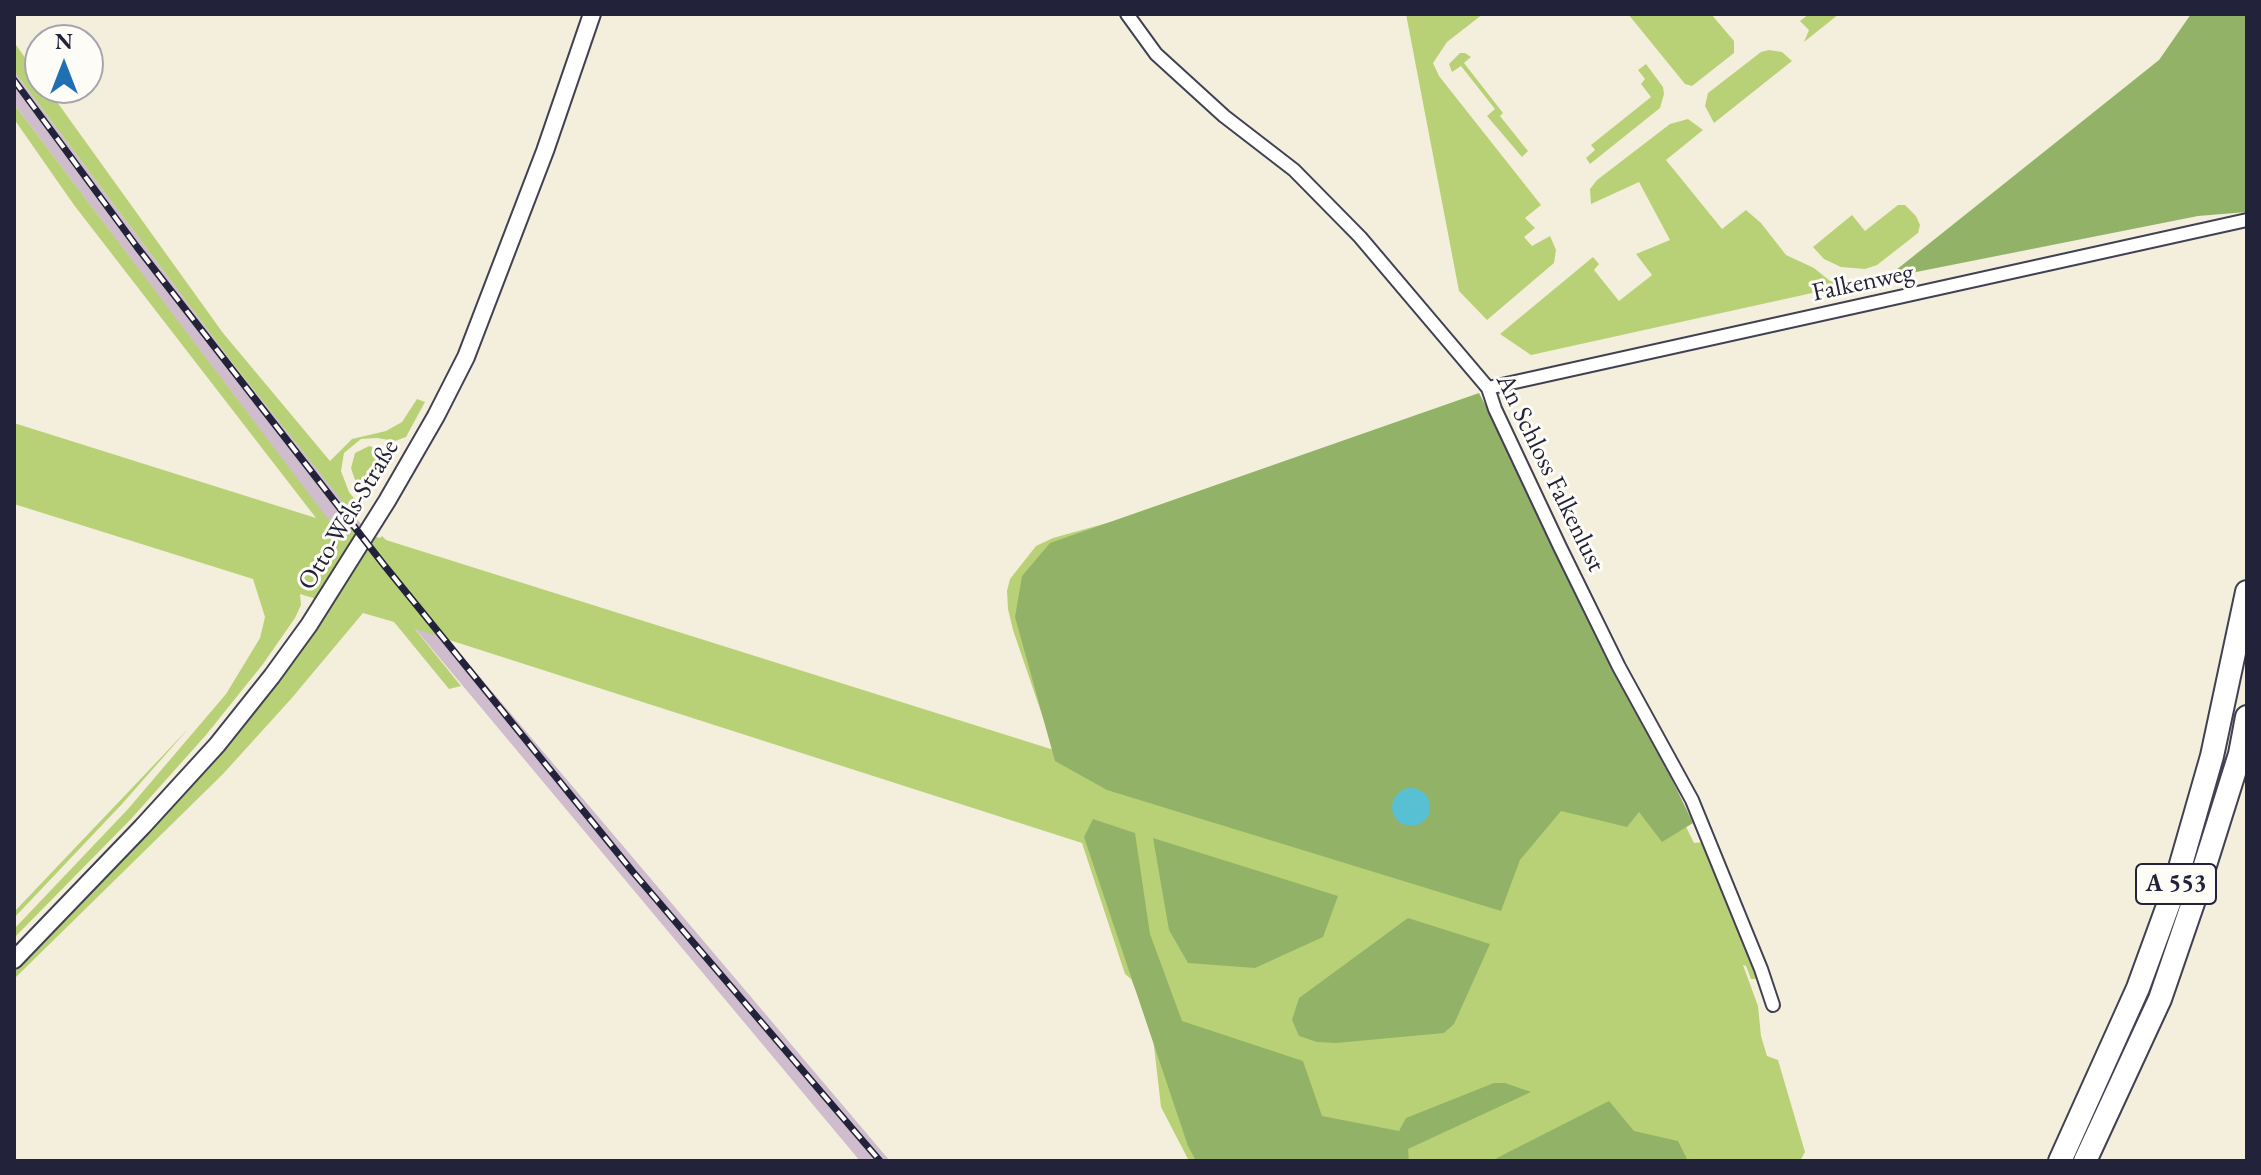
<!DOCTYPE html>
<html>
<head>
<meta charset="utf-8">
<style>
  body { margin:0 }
  #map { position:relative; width:2261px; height:1175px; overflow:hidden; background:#f4efdc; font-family:"EB Garamond",serif }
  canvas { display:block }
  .frame { position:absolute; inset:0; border:16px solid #22223b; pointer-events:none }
  .north { position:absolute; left:24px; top:24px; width:80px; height:80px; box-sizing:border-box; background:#fdfcf7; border:2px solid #a5a5ac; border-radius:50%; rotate:0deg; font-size:22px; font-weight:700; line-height:32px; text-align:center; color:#22223b }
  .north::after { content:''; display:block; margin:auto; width:28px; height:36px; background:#1f6fb2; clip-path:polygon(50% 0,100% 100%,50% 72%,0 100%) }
</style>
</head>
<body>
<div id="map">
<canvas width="2261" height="1175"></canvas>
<div class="frame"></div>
<div class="north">N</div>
</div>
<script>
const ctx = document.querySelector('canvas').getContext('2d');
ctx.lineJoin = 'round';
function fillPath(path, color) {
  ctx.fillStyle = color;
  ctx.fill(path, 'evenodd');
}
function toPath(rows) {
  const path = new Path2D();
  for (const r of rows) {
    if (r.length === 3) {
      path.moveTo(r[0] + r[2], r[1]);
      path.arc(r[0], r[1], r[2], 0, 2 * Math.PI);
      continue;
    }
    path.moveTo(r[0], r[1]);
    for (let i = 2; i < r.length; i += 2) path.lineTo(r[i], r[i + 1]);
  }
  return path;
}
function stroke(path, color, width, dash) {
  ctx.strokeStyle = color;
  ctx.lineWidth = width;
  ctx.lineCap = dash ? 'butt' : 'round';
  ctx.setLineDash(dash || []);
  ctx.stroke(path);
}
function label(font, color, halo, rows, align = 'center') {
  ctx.font = font + ' "EB Garamond",serif';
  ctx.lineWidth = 6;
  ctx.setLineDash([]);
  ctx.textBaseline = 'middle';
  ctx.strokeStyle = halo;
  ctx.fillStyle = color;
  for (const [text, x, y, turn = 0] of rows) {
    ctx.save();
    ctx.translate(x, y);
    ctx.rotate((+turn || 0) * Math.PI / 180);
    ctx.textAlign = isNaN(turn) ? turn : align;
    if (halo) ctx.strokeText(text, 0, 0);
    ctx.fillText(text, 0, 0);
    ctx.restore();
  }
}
const industrial = toPath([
  [14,71,234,365,377,544,440,630,890,1161,860,1161,361,564,14,104]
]);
const green = toPath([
  [1406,14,1483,14,1447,42,1433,63,1439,76,1541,205,1525,218,1535,228,1524,237,1532,246,1550,236,1556,250,1554,263,1487,320,1459,291],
  [1628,14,1711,14,1734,41,1734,53,1692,86,1685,84],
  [1809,14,1839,14,1804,42,1809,30,1800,21],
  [14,42,40,79,40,88,47,88,223,333,330,461,352,439,386,431,402,422,417,399,425,402,406,437,395,441,377,438,361,439,344,453,341,471,349,492,361,507,355,517,234,365,14,71],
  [1769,50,1782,52,1792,61,1714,123,1705,106,1708,93,1761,52],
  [1460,53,1465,53,1471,57,1464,63,1503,113,1500,116,1528,151,1522,157,1487,116,1495,109,1461,66,1452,72,1449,64],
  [1646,64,1663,87,1664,94,1660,108,1590,164,1586,158,1595,150,1591,145,1651,97,1641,84,1645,79,1638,70],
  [14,104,331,523,380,538,382,536,386,540,1054,750,1013,630,1008,609,1007,591,1010,579,1036,546,1053,538,1161,508,1636,725,1694,843,1704,842,1764,990,1761,994,1756,979,1751,979,1746,966,1743,965,1758,1006,1761,1036,1767,1056,1778,1060,1805,1152,1800,1161,1189,1161,1161,1107,1152,1029,1131,979,1125,974,1082,843,415,629,461,686,449,689,394,622,363,613,291,699,223,774,14,979,14,971,143,838,222,750,279,679,333,604,300,594,301,605,295,618,263,664,206,735,131,819,14,938,14,929,128,809,226,694,260,638,265,617,253,579,14,504,14,423,316,518,74,205,14,119],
  [1688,119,1703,130,1666,160,1722,229,1746,210,1761,223,1786,255,1814,268,1830,281,1853,284,1531,355,1500,334,1593,257,1599,264,1594,270,1619,301,1652,275,1636,254,1670,240,1639,182,1591,204,1590,189,1597,180,1670,124],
  [1898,205,1905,205,1916,216,1920,225,1918,233,1877,265,1865,269,1841,267,1824,259,1813,247,1852,215,1865,231],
  [369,446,381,450,386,464,385,470,368,498,357,486,351,468,355,453],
  [189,728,122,804,14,918,14,912]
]);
const forest = toPath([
  [2191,14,2247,14,2247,212,2198,216,1886,278,2159,60],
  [1479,393,1560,547,1693,823,1662,842,1639,812,1627,827,1561,811,1520,860,1501,911,1107,790,1055,761,1015,617,1022,576,1050,543],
  [1093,819,1135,833,1150,934,1182,1021,1303,1061,1322,1116,1399,1131,1406,1118,1494,1083,1505,1083,1531,1092,1408,1149,1409,1161,1196,1161,1188,1146,1084,837],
  [1153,838,1338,896,1323,937,1255,968,1188,963,1169,930],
  [1408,918,1490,944,1454,1024,1444,1033,1336,1043,1317,1042,1299,1036,1292,1020,1299,998],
  [1609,1101,1634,1131,1678,1141,1688,1161,1491,1161]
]);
const water = toPath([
  [1411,807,19]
]);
const street = toPath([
  [1127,14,1156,54,1224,116,1294,170,1360,237,1488,388,1495,409,1560,547,1619,667,1692,800,1761,969,1773,1005],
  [1488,388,2247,220]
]);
const secondary = toPath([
  [14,960,142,827,217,745,272,676,309,625,387,501,436,416,466,357,545,151,592,14]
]);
const highway = toPath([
  [2060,1161,2138,988,2173,892,2212,756,2247,592],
  [2085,1161,2160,999,2194,900,2240,754,2247,717]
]);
const rail = toPath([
  [14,80,137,247,384,565,633,872,880,1161]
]);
const shields = [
  [2176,884,80]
];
const shieldNames = [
  ["A 553",2176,884]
];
const streetNames = [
  ["Falkenweg",1863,283,-12],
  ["An Schloss Falkenlust",1550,473,64],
  ["Otto-Wels-Straße",349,515,-59]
];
fillPath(industrial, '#cfbdce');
fillPath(green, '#b9d176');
fillPath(forest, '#92b367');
fillPath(water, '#57c1d3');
stroke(street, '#424153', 16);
stroke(secondary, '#424153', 20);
stroke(highway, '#424153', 26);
stroke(street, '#fff', 12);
stroke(secondary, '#fff', 16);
stroke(highway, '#fff', 22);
stroke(rail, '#22223b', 7);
stroke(rail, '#fdfcf7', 4, [12]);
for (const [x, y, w] of shields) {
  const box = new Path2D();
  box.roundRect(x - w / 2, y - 20, w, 40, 6);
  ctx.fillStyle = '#fdfcf7';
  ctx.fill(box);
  stroke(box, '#22223b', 2);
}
label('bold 24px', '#22223b', null, shieldNames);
label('26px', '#22223b', '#fdfcf7', streetNames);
</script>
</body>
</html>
